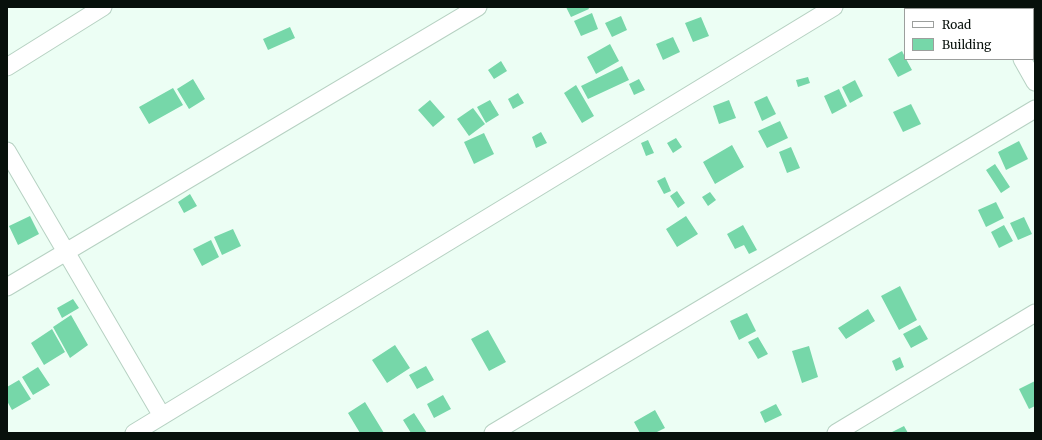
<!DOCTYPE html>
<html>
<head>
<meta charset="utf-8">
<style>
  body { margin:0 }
  #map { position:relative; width:1042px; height:440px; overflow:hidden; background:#ecfef4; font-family:Merriweather,serif }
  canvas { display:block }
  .frame { position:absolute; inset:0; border:8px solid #07100b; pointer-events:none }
  .legend { position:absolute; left:904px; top:8px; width:130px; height:52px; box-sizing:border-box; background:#fff; border:1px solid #9c9f9d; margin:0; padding:5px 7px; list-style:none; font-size:12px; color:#07100b }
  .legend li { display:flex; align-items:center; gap:8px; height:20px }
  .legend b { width:20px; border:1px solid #9c9f9d }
</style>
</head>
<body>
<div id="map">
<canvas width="1042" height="440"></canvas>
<div class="frame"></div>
<ul class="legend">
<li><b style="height:5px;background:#fff"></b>Road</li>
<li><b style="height:11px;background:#76d7a9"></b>Building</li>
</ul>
</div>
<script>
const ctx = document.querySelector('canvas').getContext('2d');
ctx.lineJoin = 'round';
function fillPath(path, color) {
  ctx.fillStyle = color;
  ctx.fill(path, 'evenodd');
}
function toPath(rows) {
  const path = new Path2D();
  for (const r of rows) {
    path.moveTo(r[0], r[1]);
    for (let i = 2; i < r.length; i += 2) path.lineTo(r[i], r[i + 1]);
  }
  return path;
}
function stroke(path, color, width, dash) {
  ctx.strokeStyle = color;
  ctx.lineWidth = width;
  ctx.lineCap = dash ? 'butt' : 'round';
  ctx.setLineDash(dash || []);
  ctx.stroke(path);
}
const building = toPath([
  [566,7,588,7,589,9,571,17],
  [592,13,598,29,581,36,574,21],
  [621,16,627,30,612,37,605,23],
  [701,17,709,36,693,42,685,23],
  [290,27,295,38,268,50,263,39],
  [673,37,680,52,663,60,656,44],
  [610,44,619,61,596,74,587,57],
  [902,51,905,57,905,59,906,59,912,70,898,77,888,59],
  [501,61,507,71,494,79,488,70],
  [622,66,629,80,588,99,581,86],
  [808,77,810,83,798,87,796,80],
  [193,79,205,99,189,109,177,89],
  [639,79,645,90,634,95,629,84],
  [855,80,863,96,850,103,842,87],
  [576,85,594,116,582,123,564,93],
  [173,88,183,105,149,124,139,107],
  [839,89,847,106,832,114,824,96],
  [518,93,524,103,513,109,508,99],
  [767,96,776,114,762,121,754,102],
  [430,100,445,117,433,127,418,110],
  [490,100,499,115,486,123,477,107],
  [729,100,736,118,719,124,713,106],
  [911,104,921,124,903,132,893,112],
  [473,108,485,124,469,136,457,119],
  [780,121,788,138,767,148,758,131],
  [541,132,547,143,536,148,532,137],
  [484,133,494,154,474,164,464,142],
  [676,138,682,147,673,153,667,143],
  [648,140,654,153,646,156,641,143],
  [1019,141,1028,159,1006,170,998,152],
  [732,145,744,167,715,184,703,162],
  [791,147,800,168,787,173,779,152],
  [995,164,1010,187,1001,193,986,170],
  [665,177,671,191,664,194,657,181],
  [677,191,685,203,678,208,670,196],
  [710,192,716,200,708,206,702,197],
  [190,194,197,206,184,213,178,202],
  [996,202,1004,218,986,227,978,210],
  [30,216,39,234,18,245,9,226],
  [686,216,698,234,677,247,666,229],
  [1024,217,1032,234,1018,240,1010,223],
  [743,225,757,250,749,254,744,245,735,249,727,234],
  [1004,225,1013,241,999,248,991,232],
  [233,229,241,246,222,255,214,237],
  [211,240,219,257,202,266,193,249],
  [900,286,917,320,899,330,881,296],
  [73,299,79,308,62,318,57,308],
  [868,309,875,321,846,339,838,328],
  [747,313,756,331,739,340,730,321],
  [71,315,88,345,70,358,53,327],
  [920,325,928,339,911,348,903,334],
  [52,329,65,352,44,365,31,343],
  [488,330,506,362,489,371,471,339],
  [758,337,768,354,758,359,748,342],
  [395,345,410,368,387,383,372,360],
  [809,346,818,377,802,383,792,351],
  [900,357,904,367,896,371,892,361],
  [426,366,434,380,417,389,409,375],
  [38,367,50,385,33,395,22,377],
  [19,380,31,399,12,410,7,401,7,387],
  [1035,381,1035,406,1029,409,1019,389],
  [443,395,451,409,434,418,427,404],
  [365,402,384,433,360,433,348,413],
  [776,404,782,415,765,423,760,412],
  [655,410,665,428,655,433,640,433,634,422],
  [414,413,427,433,411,433,403,420],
  [904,426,908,433,890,433]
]);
const minor = toPath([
  [991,7,993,9],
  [1022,59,1035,82],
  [7,67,103,7],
  [7,151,162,416],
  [7,287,478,7],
  [134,433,834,7],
  [493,433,1035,109],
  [836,433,1035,313]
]);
fillPath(building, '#76d7a9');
stroke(minor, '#b6d1c2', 19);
stroke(minor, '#fff', 17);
</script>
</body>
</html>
